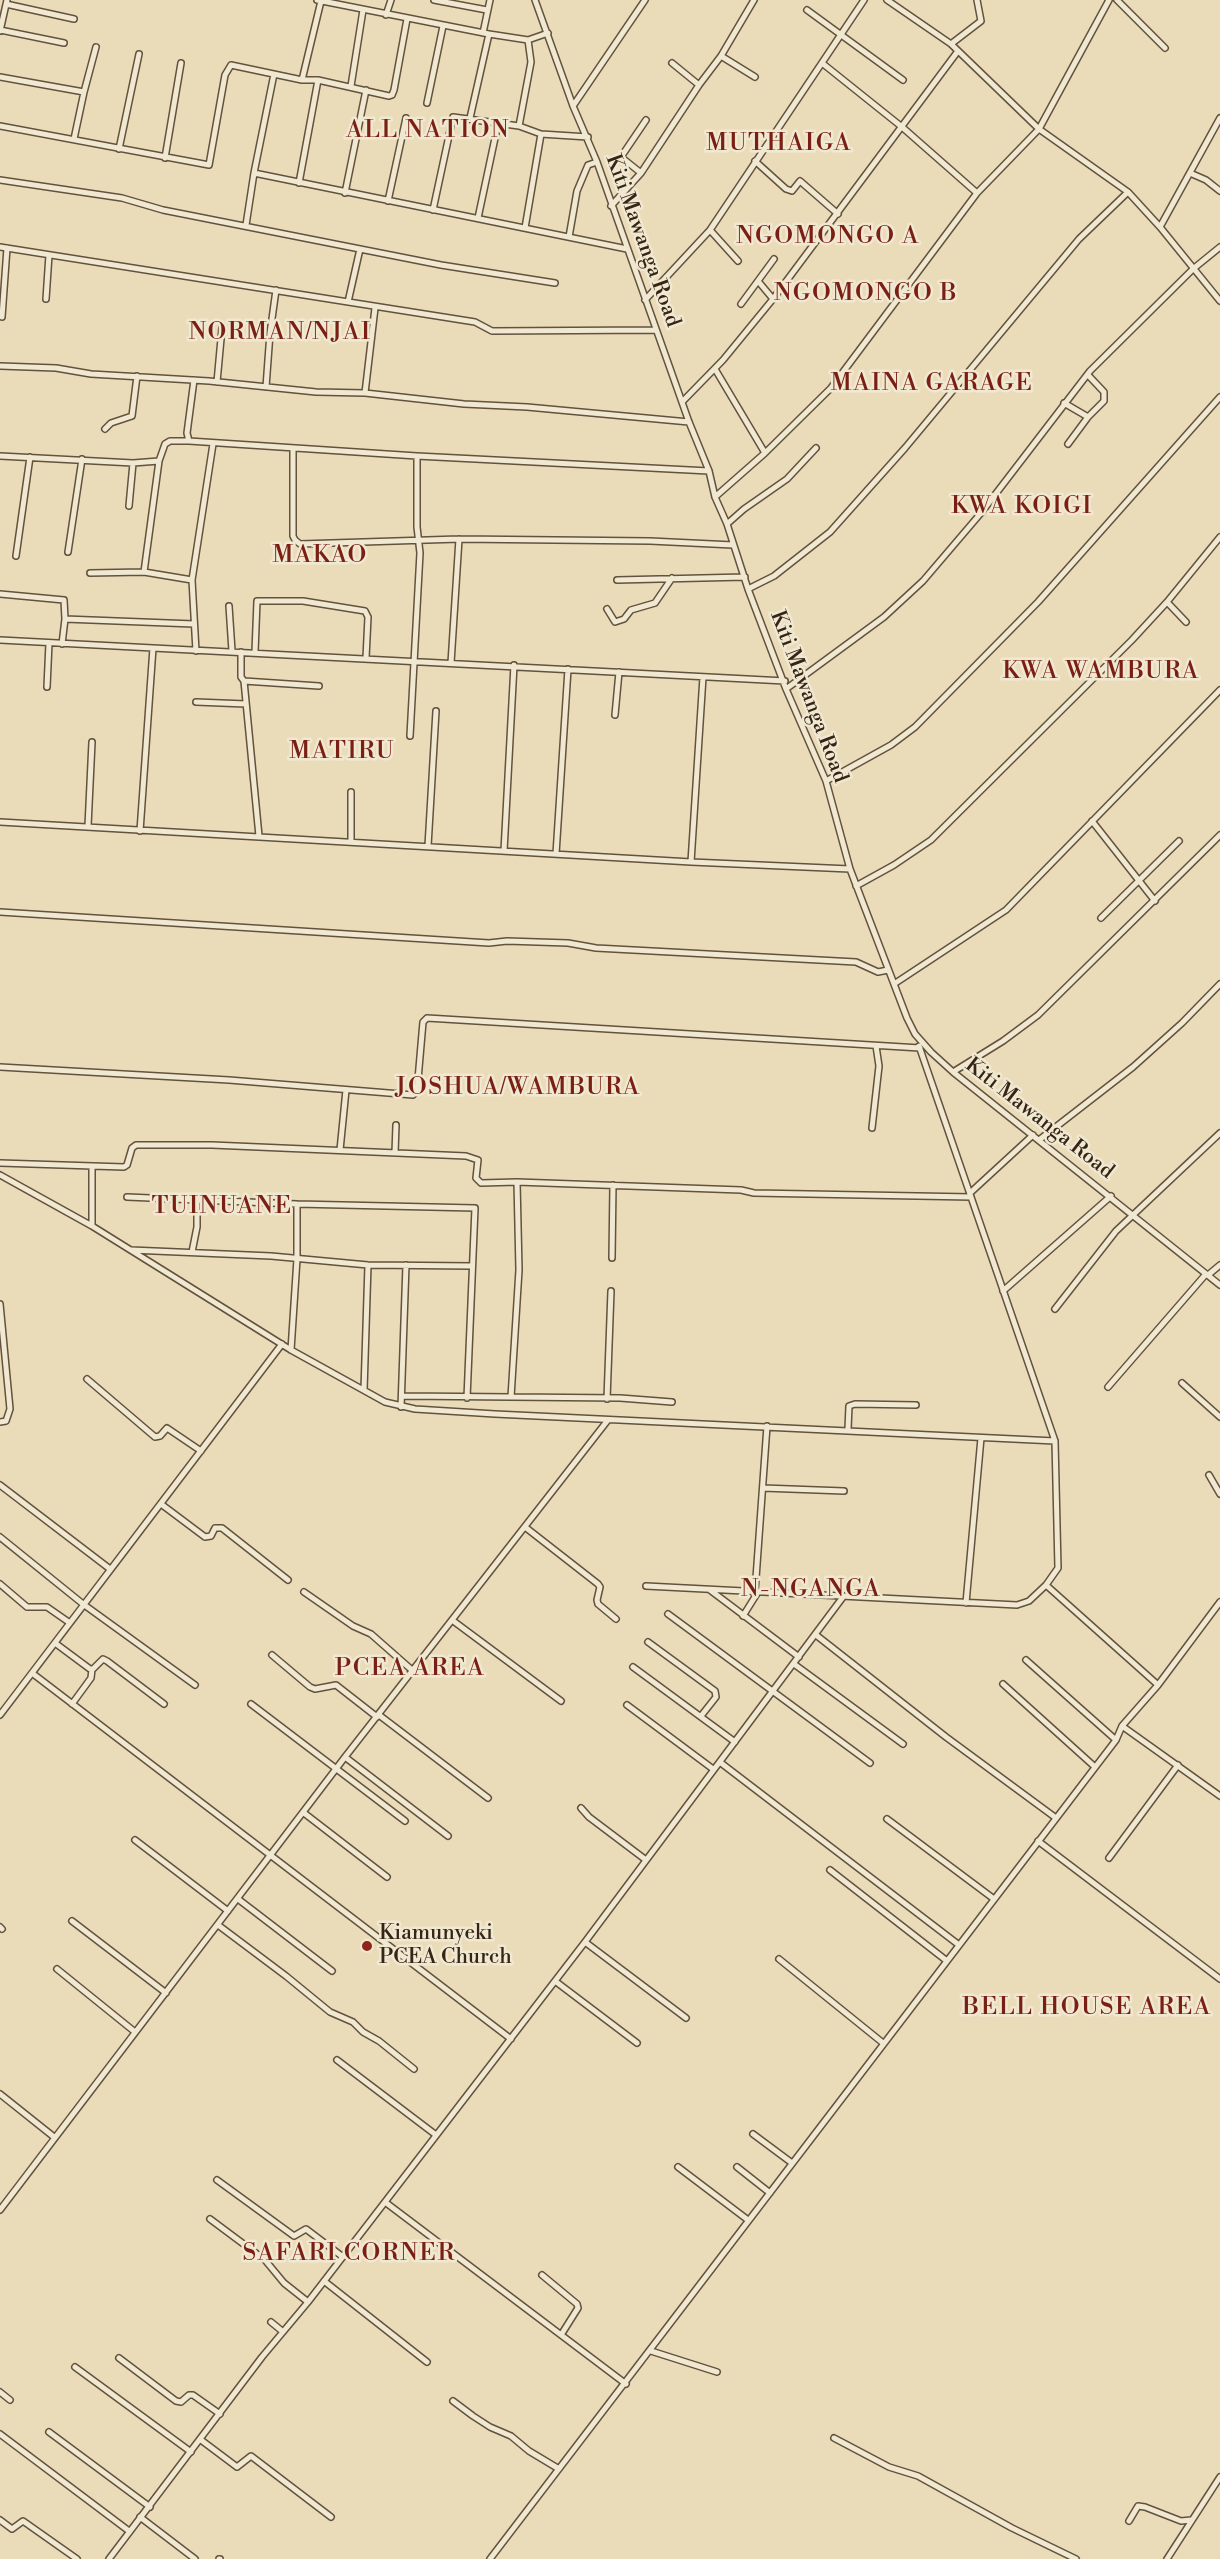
<!DOCTYPE html>
<html>
<head>
<meta charset="utf-8">
<style>
  body { margin:0 }
  canvas { display:block; background:#eadbb9 }
</style>
</head>
<body>
<canvas width="1220" height="2559"></canvas>
<script>
const ctx = document.querySelector('canvas').getContext('2d');
ctx.lineJoin = 'round';
function toPath(rows) {
  const path = new Path2D();
  for (const r of rows) {
    path.moveTo(r[0], r[1]);
    for (let i = 2; i < r.length; i += 2) path.lineTo(r[i], r[i + 1]);
  }
  return path;
}
function stroke(path, color, width, dash) {
  ctx.strokeStyle = color;
  ctx.lineWidth = width;
  ctx.lineCap = dash ? 'butt' : 'round';
  ctx.setLineDash(dash || []);
  ctx.stroke(path);
}
function label(font, color, halo, rows, align = 'center') {
  ctx.font = font + ' "Libre Bodoni",serif';
  ctx.lineWidth = 5;
  ctx.setLineDash([]);
  ctx.textBaseline = 'middle';
  ctx.strokeStyle = halo;
  ctx.fillStyle = color;
  for (const [text, x, y, turn = 0] of rows) {
    ctx.save();
    ctx.translate(x, y);
    ctx.rotate((+turn || 0) * Math.PI / 180);
    ctx.textAlign = isNaN(turn) ? turn : align;
    if (halo) ctx.strokeText(text, 0, 0);
    ctx.fillText(text, 0, 0);
    ctx.restore();
  }
}
const minor = toPath([
  [317,0,489,34],
  [434,0,487,10],
  [535,0,573,106,597,162,689,422,709,471,715,497,727,524,748,589,786,689,826,781,850,869,907,1018,915,1034,931,1052,953,1072,1220,1285],
  [887,0,951,44,1039,129,1128,192,1160,227,1220,301],
  [1117,0,1165,48],
  [6,4,74,19],
  [807,10,903,80],
  [386,15,391,0],
  [0,30,64,43],
  [0,31,7,0],
  [483,33,490,0],
  [951,44,981,21,977,0],
  [721,56,755,77],
  [672,63,699,85],
  [274,74,254,173,627,249],
  [0,77,84,92,74,139],
  [302,80,321,1],
  [351,86,363,10],
  [84,92,96,47],
  [427,103,443,26],
  [573,106,645,0],
  [470,118,489,34,528,40,548,33],
  [0,126,209,165,225,75,231,65,302,80,318,80,389,96,392,95,394,90,407,19],
  [519,126,531,62,528,40],
  [119,149,139,54],
  [165,158,181,63],
  [755,161,786,189,792,191,800,181,838,214],
  [641,173,621,157,646,120],
  [1190,173,1206,180,1220,191],
  [0,180,122,198,163,210,360,249,348,302],
  [299,183,318,80],
  [345,193,366,90],
  [977,193,1039,129,1109,0],
  [388,201,406,118],
  [611,206,641,173,699,85,721,56,754,0],
  [433,210,453,117,519,126,541,134],
  [478,218,498,124],
  [246,225,254,173],
  [1160,227,1220,118],
  [525,228,541,134,588,137],
  [710,230,738,261],
  [569,237,577,191,588,165,597,162],
  [0,247,475,322,492,331,656,330],
  [360,249,441,265,555,283],
  [758,281,773,299],
  [46,299,49,255],
  [645,300,710,230,864,0],
  [741,304,774,259],
  [2,317,7,248],
  [0,366,56,368,91,374,209,381,316,392,365,393,464,404,527,407,689,422],
  [715,369,765,453],
  [217,382,222,328],
  [266,387,270,333,276,290],
  [365,393,375,308],
  [682,402,723,360,773,299,958,51],
  [1064,403,1088,417],
  [105,429,111,423,132,416,137,376],
  [189,441,187,433,194,380],
  [1068,444,1088,417,1104,401,1104,392,1088,375],
  [293,448,293,536,295,540,300,544,459,539,650,541,733,545],
  [0,456,133,463,159,461],
  [715,497,765,453,831,388,977,193,902,127,822,63],
  [129,506,133,463],
  [727,524,744,509,787,479,816,448],
  [68,552,82,459],
  [16,556,30,457],
  [144,572,159,461,165,444,170,441,189,441,417,456,709,471],
  [90,573,144,572,192,580],
  [617,580,745,577],
  [748,589,774,576,830,532,905,448,1079,239,1128,192],
  [0,594,64,600,65,619,62,644],
  [229,606,232,651],
  [607,609,615,622,624,619,631,610,655,603,672,578],
  [65,619,194,624],
  [1186,622,1167,602,1220,537],
  [0,640,785,681],
  [196,651,192,580,213,444],
  [241,652,241,677,244,681,319,686],
  [255,652,257,601,303,601,365,611,368,617,366,658],
  [451,663,459,539],
  [244,681,259,836],
  [47,687,49,643],
  [786,689,884,617,923,581,981,513,1090,371,1193,269,1220,247],
  [196,702,246,704],
  [615,715,619,672],
  [410,736,420,553,417,527,417,456],
  [826,781,891,745,915,727,1038,602,1220,397],
  [1092,821,1155,901],
  [0,822,691,862,850,869],
  [88,826,92,742],
  [140,831,153,648],
  [351,841,351,792],
  [428,846,436,711],
  [504,851,514,665],
  [556,854,568,669],
  [691,862,703,677],
  [856,886,894,865,931,840,1132,640,1167,602],
  [0,912,489,943,507,941,568,943,596,948,856,962,878,972,888,970],
  [1101,918,1179,841],
  [894,984,1006,910,1220,690],
  [0,1067,229,1080,413,1095,417,1091,423,1022,427,1018,920,1048],
  [953,1072,1003,1041,1038,1015,1220,835],
  [872,1128,879,1066,876,1046],
  [1039,1140,1133,1067,1182,1023,1220,984],
  [340,1150,346,1090],
  [395,1153,396,1125],
  [0,1163,124,1167,127,1165,132,1148,136,1145,212,1145,466,1156,478,1160,476,1178,481,1183,517,1182,741,1190,754,1193,971,1197],
  [0,1175,92,1226,291,1350,385,1402,415,1409,495,1414,1055,1441],
  [970,1193,1033,1135],
  [127,1197,197,1200],
  [297,1204,475,1208,467,1398],
  [92,1226,92,1166],
  [131,1250,271,1256,368,1265,472,1266],
  [192,1252,197,1227,197,1200,297,1204,297,1259,291,1350],
  [612,1258,613,1185],
  [1208,1275,1220,1265],
  [1003,1291,1111,1196],
  [0,1304,10,1409,6,1421,0,1422],
  [1055,1309,1116,1231,1220,1133],
  [87,1379,155,1437,160,1436,167,1428,201,1451],
  [1182,1383,1220,1417],
  [1108,1387,1206,1274],
  [364,1390,368,1265],
  [403,1396,620,1398,672,1402],
  [511,1397,519,1270,517,1182],
  [607,1399,611,1291],
  [401,1407,406,1265],
  [848,1429,849,1406,855,1404,916,1405],
  [1209,1475,1220,1494],
  [0,1485,110,1569],
  [763,1488,844,1491],
  [161,1504,205,1537,211,1536,215,1528,222,1528,288,1580],
  [525,1527,598,1584,600,1587,597,1600,598,1604,616,1619],
  [0,1537,83,1604,195,1685],
  [0,1584,27,1607,47,1607,70,1623],
  [1046,1585,1158,1685],
  [646,1586,1017,1605,1029,1601,1046,1585,1058,1568,1055,1441,919,1046],
  [710,1590,799,1657],
  [304,1592,353,1626,371,1634,413,1671],
  [755,1592,767,1426],
  [966,1603,981,1438],
  [668,1614,870,1763],
  [743,1616,758,1592],
  [452,1620,561,1701],
  [816,1635,946,1737,1056,1818],
  [648,1642,715,1691,716,1697,701,1716],
  [55,1643,90,1669,93,1669,103,1659,107,1661,164,1704],
  [272,1655,310,1687,315,1689,336,1685,377,1717],
  [1026,1660,1116,1740],
  [794,1664,903,1744],
  [633,1667,735,1742],
  [32,1673,511,2039],
  [1003,1684,1095,1767],
  [72,1704,91,1678,92,1669],
  [251,1704,405,1821],
  [627,1705,713,1769],
  [0,1715,282,1344],
  [379,1715,488,1798],
  [1122,1726,1220,1796],
  [345,1757,448,1836],
  [721,1763,959,1945],
  [581,1808,589,1817,646,1860],
  [304,1813,387,1877],
  [887,1819,994,1899],
  [135,1840,228,1911],
  [1038,1841,1220,1979],
  [1109,1858,1178,1765],
  [830,1870,947,1961],
  [238,1899,332,1971],
  [72,1921,166,1993],
  [218,1925,286,1976,330,2012,353,2022,363,2032,379,2041,414,2069],
  [0,1927,2,1929],
  [585,1942,686,2018],
  [779,1959,883,2043],
  [57,1969,135,2032],
  [555,1981,637,2043],
  [337,2060,436,2135],
  [0,2094,54,2137],
  [753,2134,792,2163],
  [678,2167,748,2220],
  [737,2167,770,2193],
  [217,2180,294,2236,306,2229,343,2257],
  [385,2202,626,2384],
  [0,2210,345,1757,608,1420],
  [210,2219,265,2260,284,2283,308,2302],
  [542,2275,577,2304,578,2308,561,2335],
  [324,2281,427,2362],
  [271,2322,282,2331],
  [651,2351,717,2372],
  [119,2358,176,2401,181,2402,189,2395,193,2395,220,2414],
  [75,2367,191,2452],
  [0,2392,10,2400],
  [453,2401,473,2416,490,2427,511,2436,529,2451,559,2469],
  [49,2432,150,2507],
  [0,2434,129,2531],
  [834,2438,889,2467,918,2476,1012,2528,1076,2559],
  [201,2440,237,2467,251,2456,331,2517],
  [140,2517,195,2559],
  [0,2520,12,2529,23,2521,77,2559],
  [1129,2521,1138,2506,1145,2507,1181,2521,1191,2520],
  [109,2559,262,2357,308,2302,585,1942,843,1597],
  [219,2559,220,2559],
  [490,2559,1116,1740,1122,1726,1158,1685,1220,1602],
  [1167,2559,1220,2477]
]);
const markers = [
  [367,1946,6,"#8f2418"]
];
const streetNames = [
  ["Kiti Mawanga Road",642,241,70],
  ["Kiti Mawanga Road",808,697,69],
  ["Kiti Mawanga Road",1039,1119,38]
];
const poiNames = [
  ["Kiamunyeki",379,1934],
  ["PCEA Church",379,1958]
];
const quarterNames = [
  ["ALL NATION",428,131],
  ["MUTHAIGA",779,144],
  ["NGOMONGO A",828,237],
  ["NGOMONGO B",866,294],
  ["NORMAN/NJAI",280,333],
  ["MAINA GARAGE",932,384],
  ["KWA KOIGI",1022,507],
  ["MAKAO",320,556],
  ["KWA WAMBURA",1101,672],
  ["MATIRU",342,752],
  ["JOSHUA/WAMBURA",518,1088],
  ["TUINUANE",222,1207],
  ["N-NGANGA",811,1590],
  ["PCEA AREA",410,1669],
  ["BELL HOUSE AREA",1087,2008],
  ["SAFARI CORNER",349,2254]
];
stroke(minor, '#62523e', 8);
stroke(minor, '#f1e8d2', 5);
for (const [x, y, r, color] of markers) {
  const dot = new Path2D();
  dot.arc(x, y, r, 0, 2 * Math.PI);
  ctx.fillStyle = color;
  ctx.fill(dot);
  stroke(dot, '#f1e8d2', 2);
}
label('21px', '#342515', '#f1e8d2', streetNames);
label('21px', '#342515', '#f1e8d2', poiNames, 'left');
ctx.letterSpacing = '1.5px';
label('24px', '#7a1f14', '#f1e8d2', quarterNames);
ctx.letterSpacing = '0px';
</script>
</body>
</html>
